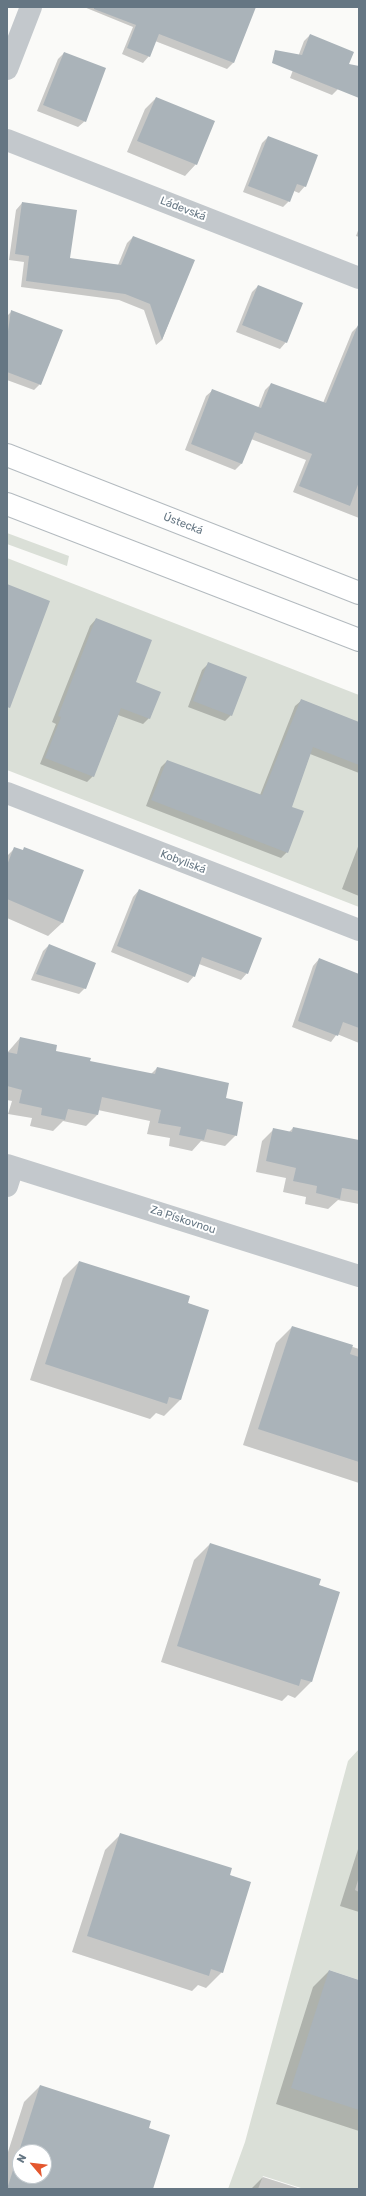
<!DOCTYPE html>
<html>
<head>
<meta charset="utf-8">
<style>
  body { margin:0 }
  #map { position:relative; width:366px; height:2196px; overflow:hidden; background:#fafaf8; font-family:Rubik,sans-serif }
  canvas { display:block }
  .frame { position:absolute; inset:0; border:8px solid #657683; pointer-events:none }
  .north { position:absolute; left:12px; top:2144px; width:40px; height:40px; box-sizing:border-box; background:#fff; border:1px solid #c1c8cd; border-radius:50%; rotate:298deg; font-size:11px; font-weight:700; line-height:16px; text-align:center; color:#657683 }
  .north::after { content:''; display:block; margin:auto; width:14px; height:18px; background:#e4572e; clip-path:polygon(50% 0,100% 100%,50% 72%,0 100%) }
</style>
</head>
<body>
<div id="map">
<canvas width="366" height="2196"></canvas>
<div class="frame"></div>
<div class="north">N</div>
</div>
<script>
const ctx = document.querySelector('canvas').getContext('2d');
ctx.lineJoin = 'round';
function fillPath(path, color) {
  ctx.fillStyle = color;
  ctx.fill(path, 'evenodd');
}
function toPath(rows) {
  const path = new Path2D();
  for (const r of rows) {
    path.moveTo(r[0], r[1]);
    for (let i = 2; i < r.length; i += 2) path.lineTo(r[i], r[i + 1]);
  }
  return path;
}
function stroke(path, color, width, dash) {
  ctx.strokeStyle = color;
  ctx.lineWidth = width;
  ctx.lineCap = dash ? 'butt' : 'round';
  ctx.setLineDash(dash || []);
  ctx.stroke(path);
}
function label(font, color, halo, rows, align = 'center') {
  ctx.font = font + ' Rubik,sans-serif';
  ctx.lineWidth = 4;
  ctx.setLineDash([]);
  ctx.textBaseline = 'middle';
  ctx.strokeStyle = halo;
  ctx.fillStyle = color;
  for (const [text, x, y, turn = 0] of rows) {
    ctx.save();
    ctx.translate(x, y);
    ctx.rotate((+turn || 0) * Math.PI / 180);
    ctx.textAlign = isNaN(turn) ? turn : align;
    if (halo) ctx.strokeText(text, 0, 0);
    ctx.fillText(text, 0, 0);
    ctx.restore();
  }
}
const green = toPath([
  [7,533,69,556,67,566,7,544],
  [7,558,359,695,359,907,7,770],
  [359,1749,359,1877,355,1890,359,1892,359,1980,329,1970,359,2110,359,2189,304,2189,263,2176,258,2189,228,2189,245,2142,348,1761]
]);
const shadow = toPath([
  [84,7,247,7,233,63,227,69,155,41,149,56,143,63,122,54,133,27],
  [310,35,338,89,332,95,290,78,304,41],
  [64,53,85,121,78,127,37,111,58,59],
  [156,98,196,164,185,176,127,152,145,109],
  [268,137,305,186,299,193,294,191,289,201,283,207,243,192,262,143],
  [22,203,69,259,118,265,127,243,133,237,193,261,162,340,156,345,144,310,119,300,21,287,24,262,9,260,16,210],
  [359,228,359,237,356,236],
  [258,286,286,342,280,349,236,332,252,292],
  [12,311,40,384,34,390,7,380,7,316],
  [358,326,359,518,293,492,306,460,251,439,241,464,235,470,185,450,206,396,213,390,258,408,265,390,271,384,323,403,352,332],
  [96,619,135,683,149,718,143,724,118,715,93,776,87,782,40,764,56,724,52,722,90,626],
  [209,663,231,715,225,721,188,707,202,670],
  [302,700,359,723,359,773,310,754,291,807,287,852,281,858,146,806,161,767,167,761,260,795,295,706],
  [359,844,359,896,342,889],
  [15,848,22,851,25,848,83,871,62,923,48,936,7,918,7,856],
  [139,890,247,973,241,980,199,964,194,976,188,983,111,952,133,897],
  [49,945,85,988,79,994,31,980,43,951],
  [319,959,359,975,359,1043,337,1034,331,1042,292,1027,313,966],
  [20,1038,55,1052,89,1062,151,1074,157,1068,224,1099,236,1135,225,1146,201,1141,192,1151,169,1146,170,1138,147,1134,150,1121,98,1110,97,1115,86,1126,63,1121,53,1131,30,1126,32,1118,8,1114,12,1101,7,1100,7,1053],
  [293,1128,359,1141,359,1204,338,1200,328,1209,305,1204,306,1197,283,1192,286,1178,256,1172,262,1141,273,1130,288,1133],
  [79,1262,208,1311,180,1400,164,1416,156,1413,150,1419,30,1380,63,1278],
  [292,1327,359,1349,359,1483,243,1445,276,1343],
  [210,1544,339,1593,311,1682,295,1698,288,1695,282,1701,161,1662,194,1560],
  [121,1834,229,1876,222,1972,206,1988,198,1985,192,1991,72,1952,105,1850],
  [359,1846,359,1912,340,1906],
  [329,1971,359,1981,359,2131,276,2104,313,1987],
  [40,2086,148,2129,152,2189,7,2189,7,2155,24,2102],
  [20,2152,44,2152,44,2176,20,2176],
  [263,2177,301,2189,251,2189]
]);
const building = toPath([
  [94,7,256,7,234,63,159,34,150,57,127,48,136,25,94,9],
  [310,34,354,52,349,64,359,66,359,98,272,63,275,50,302,55],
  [64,52,106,68,86,122,43,105],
  [156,97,215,121,197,165,137,141],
  [268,136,318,155,306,187,297,184,290,202,248,186],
  [22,202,77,210,70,258,121,265,133,236,195,260,162,340,150,304,125,294,26,281,29,256,15,254],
  [258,285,303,303,287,343,242,325],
  [11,310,63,330,41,385,7,372,7,338],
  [358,325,359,482,350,506,299,486,312,454,255,432,242,464,191,444,212,389,261,408,271,383,326,403],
  [7,584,50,601,10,708,7,707],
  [96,618,152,640,136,682,161,692,150,719,121,708,94,777,45,758,61,717,58,716],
  [208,662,247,677,232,716,193,701],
  [301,699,359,722,359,765,313,747,292,807,304,811,288,853,151,800,167,760,262,795],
  [14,847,23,850,24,847,84,870,63,923,7,899,7,865],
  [139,889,262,938,248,974,202,957,195,977,117,946],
  [49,944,96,963,86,989,36,974],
  [319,958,359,974,359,1028,343,1022,338,1036,298,1021],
  [20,1037,57,1045,56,1051,91,1058,90,1061,155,1074,157,1067,229,1083,226,1098,243,1102,237,1136,207,1129,204,1140,179,1135,181,1127,158,1123,161,1110,102,1097,98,1115,68,1109,65,1120,41,1115,42,1108,19,1103,22,1090,7,1086,7,1052,17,1054],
  [293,1127,359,1140,359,1191,342,1188,340,1199,316,1193,317,1186,293,1181,296,1168,266,1161,273,1128,292,1132],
  [79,1261,190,1296,188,1303,209,1310,181,1400,169,1397,167,1404,45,1364],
  [292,1326,353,1345,350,1354,359,1357,359,1462,258,1429],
  [210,1543,321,1579,319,1585,340,1592,312,1682,301,1679,299,1686,177,1646],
  [120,1833,232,1868,230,1875,251,1882,223,1973,211,1969,209,1976,87,1936],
  [329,1970,359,1980,359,2110,291,2088],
  [40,2085,151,2121,149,2128,170,2135,153,2189,7,2189],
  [20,2152,44,2152,44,2176,20,2176]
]);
const minor = toPath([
  [7,69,31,7],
  [7,140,359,278],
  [7,793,359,930],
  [7,1165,359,1276],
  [7,1186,13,1167]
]);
const secondary = toPath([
  [7,455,359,593],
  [7,504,359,640]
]);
const streetNames = [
  ["Ládevská",183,209,21],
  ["Ústecká",183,524,21],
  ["Kobyliská",183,862,21],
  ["Za Pískovnou",183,1220,18]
];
fillPath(green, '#dadfd7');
fillPath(shadow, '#0003');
fillPath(building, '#aab3b9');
stroke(secondary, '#b3babf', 24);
stroke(minor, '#c3c8cc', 22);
stroke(secondary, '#fff', 22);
label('11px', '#657683', '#fff', streetNames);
</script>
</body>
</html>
